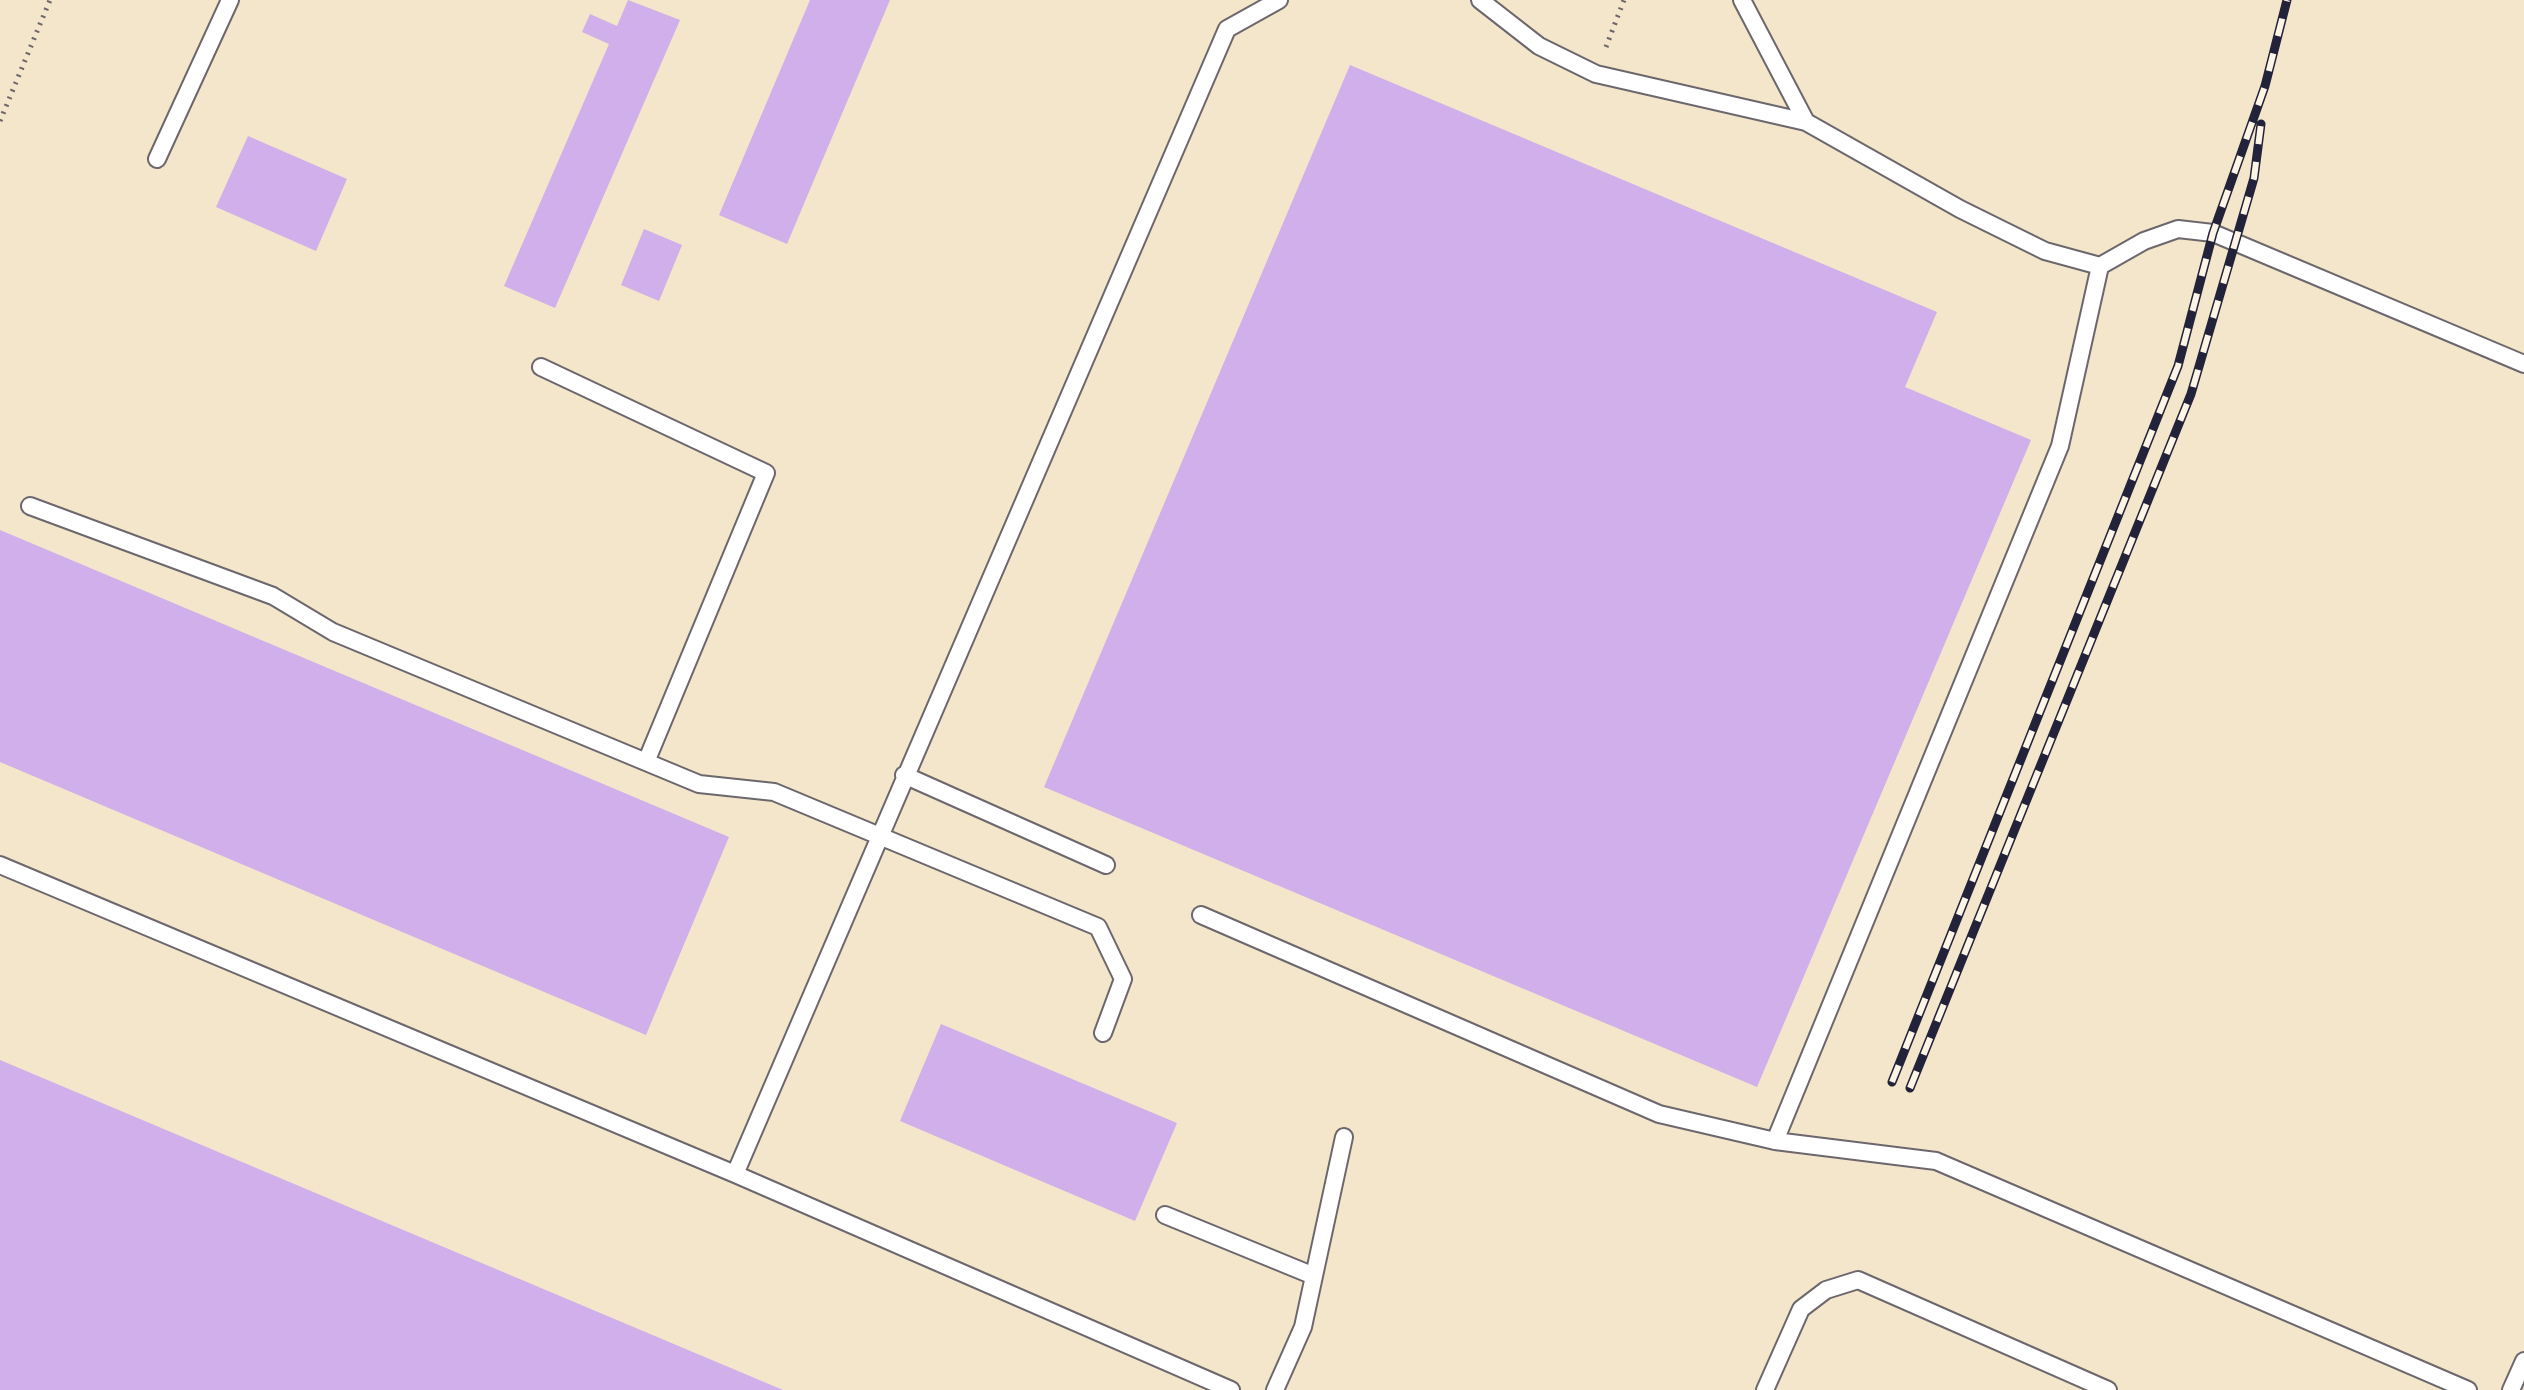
<!DOCTYPE html>
<html>
<head>
<meta charset="utf-8">
<style>
  body { margin:0 }
  canvas { display:block; background:#f4e6ca }
</style>
</head>
<body>
<canvas width="2524" height="1390"></canvas>
<script>
const ctx = document.querySelector('canvas').getContext('2d');
ctx.lineJoin = 'round';
function fillPath(path, color) {
  ctx.fillStyle = color;
  ctx.fill(path, 'evenodd');
}
function toPath(rows) {
  const path = new Path2D();
  for (const r of rows) {
    path.moveTo(r[0], r[1]);
    for (let i = 2; i < r.length; i += 2) path.lineTo(r[i], r[i + 1]);
  }
  return path;
}
function stroke(path, color, width, dash) {
  ctx.strokeStyle = color;
  ctx.lineWidth = width;
  ctx.lineCap = dash ? 'butt' : 'round';
  ctx.setLineDash(dash || []);
  ctx.stroke(path);
}
const building = toPath([
  [628,0,680,20,555,308,504,286,609,44,582,32,590,14,617,26],
  [810,0,890,0,787,244,719,215],
  [1350,65,1937,312,1905,387,2031,440,1757,1087,1044,787],
  [248,136,347,179,316,251,216,207],
  [644,229,682,245,659,301,621,285],
  [0,530,729,837,646,1035,0,762],
  [941,1024,1177,1123,1135,1221,900,1121],
  [0,1060,783,1390,0,1390]
]);
const path = toPath([
  [1606,47,1624,0],
  [0,121,50,0]
]);
const service = toPath([
  [1480,0,1539,46,1596,74,1806,122],
  [1742,0,1806,122,1960,209,2045,251,2100,266,2144,241,2178,229,2213,233,2524,364],
  [157,159,230,0],
  [541,367,766,473,646,762],
  [30,506,273,596,333,632,699,784,774,792,1098,927,1123,979,1103,1033],
  [904,775,1106,865],
  [0,865,735,1174,1231,1390],
  [1201,915,1659,1114,1775,1141,1936,1161,2468,1390],
  [1775,1141,2060,446,2100,266],
  [735,1174,1227,29,1279,0],
  [1165,1215,1314,1276],
  [1275,1390,1303,1327,1344,1137],
  [1765,1390,1801,1309,1826,1290,1858,1280,2108,1390],
  [2511,1390,2524,1361]
]);
const rail = toPath([
  [1892,1082,2178,366,2213,233,2265,86,2287,0],
  [1910,1088,2191,394,2254,178,2261,124]
]);
fillPath(building, '#d0afea');
stroke(service, '#6c676d', 20);
stroke(path, '#6c676d', 5, [2, 6]);
stroke(service, '#fff', 16);
stroke(rail, '#22223b', 9);
stroke(rail, '#fcf5e5', 6, [18]);
</script>
</body>
</html>
